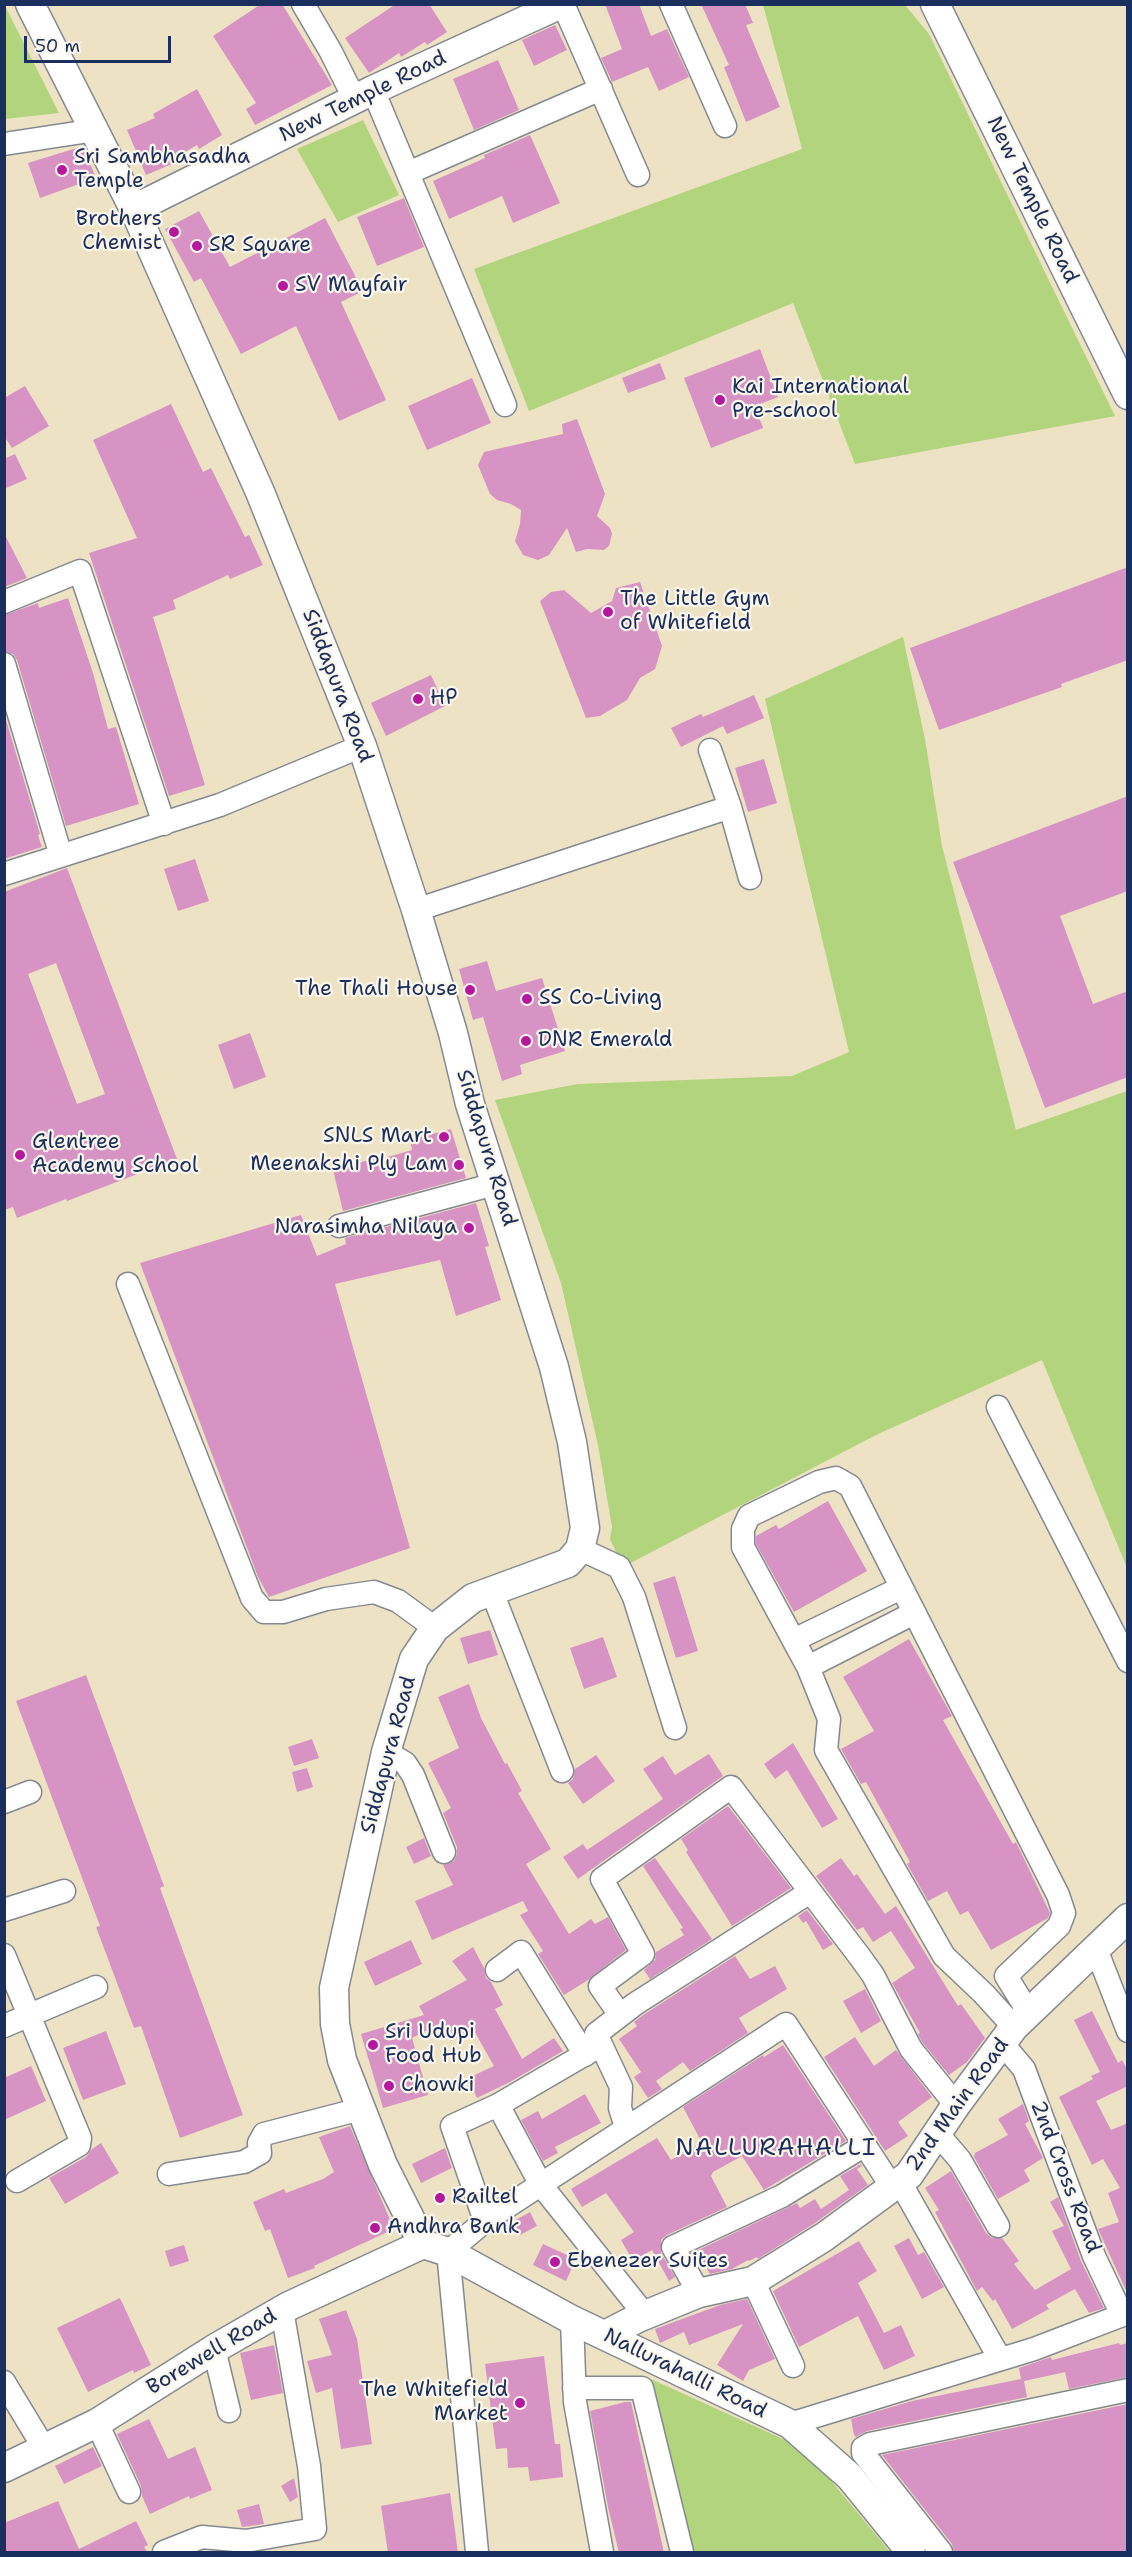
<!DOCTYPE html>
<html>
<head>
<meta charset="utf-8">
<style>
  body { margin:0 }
  #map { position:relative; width:1132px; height:2557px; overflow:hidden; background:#ede3c4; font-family:"Shantell Sans",sans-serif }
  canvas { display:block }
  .frame { position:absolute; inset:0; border:6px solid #1b2f5e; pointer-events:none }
  .scale { position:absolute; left:24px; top:36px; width:147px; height:27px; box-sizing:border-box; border:3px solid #1b2f5e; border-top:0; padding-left:8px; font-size:18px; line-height:21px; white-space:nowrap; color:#1b2f5e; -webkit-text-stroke:4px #fbf7ec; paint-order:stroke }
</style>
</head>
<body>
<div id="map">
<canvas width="1132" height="2557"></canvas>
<div class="frame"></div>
<div class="scale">50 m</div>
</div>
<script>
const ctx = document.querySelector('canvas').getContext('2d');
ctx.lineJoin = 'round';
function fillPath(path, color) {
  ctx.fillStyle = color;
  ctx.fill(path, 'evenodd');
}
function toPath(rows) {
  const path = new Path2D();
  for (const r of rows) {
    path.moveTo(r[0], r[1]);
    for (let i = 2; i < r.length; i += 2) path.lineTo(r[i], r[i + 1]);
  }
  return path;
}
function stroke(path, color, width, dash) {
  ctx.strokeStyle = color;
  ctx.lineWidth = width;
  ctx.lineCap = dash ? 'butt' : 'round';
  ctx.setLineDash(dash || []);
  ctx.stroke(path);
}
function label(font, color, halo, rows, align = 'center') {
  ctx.font = font + ' "Shantell Sans",sans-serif';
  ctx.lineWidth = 4.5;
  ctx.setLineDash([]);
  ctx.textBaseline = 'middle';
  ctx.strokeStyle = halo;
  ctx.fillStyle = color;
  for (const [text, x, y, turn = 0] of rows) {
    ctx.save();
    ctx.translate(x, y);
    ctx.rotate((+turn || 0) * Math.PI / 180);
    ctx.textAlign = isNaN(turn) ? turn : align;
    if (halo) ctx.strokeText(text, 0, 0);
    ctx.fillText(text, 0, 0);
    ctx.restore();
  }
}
const green = toPath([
  [763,5,905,5,929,34,1115,416,855,464,793,303,529,411,474,269,802,149],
  [5,6,59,113,5,119],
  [363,120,399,195,338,222,297,149],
  [903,637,925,739,942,846,1016,1130,1127,1091,1127,1568,1042,1360,876,1435,623,1567,610,1539,612,1527,598,1445,561,1283,495,1100,578,1084,792,1076,849,1052,765,699],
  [651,2379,805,2449,890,2552,693,2552]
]);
const building = toPath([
  [261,4,282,4,332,85,255,125,246,109,256,103,213,36],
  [396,4,429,4,447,32,427,45,425,42,401,57,399,53,369,73,345,38],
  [605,4,639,4,651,36,667,29,689,77,659,91,648,67,612,82,601,58,622,49],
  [701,4,745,4,753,23,746,25,780,107,746,122,724,67,729,65],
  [555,25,567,50,534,66,522,40],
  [498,60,519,110,474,130,453,79],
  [197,89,222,135,199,149,197,145,170,161,172,164,146,175,127,130,155,118,153,114],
  [530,135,560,203,513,223,502,196,449,219,433,181,485,158,484,155],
  [83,146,96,178,40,198,28,163],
  [404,198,424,247,377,266,357,217],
  [199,211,230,267,325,218,363,291,341,302,386,400,339,421,296,326,241,354,201,278,194,282,165,229],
  [760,349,778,397,755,406,763,428,711,448,684,378],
  [660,363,666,379,628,393,622,378],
  [472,378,491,423,427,450,408,406],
  [25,386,49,426,12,448,4,436,4,398],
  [171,404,203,472,211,468,245,537,249,535,263,565,230,579,228,575,173,600,176,609,153,617,205,785,169,796,89,553,137,538,93,440],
  [577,419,605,494,597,516,610,528,612,534,609,546,604,550,587,549,576,552,567,528,549,555,538,560,523,555,515,541,520,524,521,510,511,504,497,500,490,494,478,465,484,452,563,434,562,424],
  [15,454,27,479,4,489,4,459],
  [4,533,27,578,4,587],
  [1128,567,1128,660,1061,684,1062,687,939,730,910,648],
  [640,582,662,646,655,669,640,678,627,700,600,716,586,718,540,601,551,592,564,590,591,613,612,601,616,588],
  [68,598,93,673,108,729,116,727,139,804,66,826,17,660,13,654,4,651,4,615,38,603,39,608],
  [431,675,445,706,386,736,371,703],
  [754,695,764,718,727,734,723,726,681,747,671,728,701,714,703,717],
  [4,713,40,834,38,835,42,847,4,859],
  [764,759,777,803,748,812,735,768],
  [1128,796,1128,891,1060,916,1093,1004,1128,991,1128,1077,1045,1108,953,862],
  [195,859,209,901,178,911,164,869],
  [67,868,177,1159,67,1201,66,1199,17,1218,13,1207,4,1210,4,892],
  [56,963,105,1094,77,1104,28,974],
  [487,961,496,991,542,978,565,1051,520,1065,522,1074,502,1081,483,1017,473,1020,459,969],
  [250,1033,266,1077,234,1089,218,1045],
  [451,1129,466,1178,343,1211,333,1170,383,1156,384,1158,412,1150,410,1140],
  [476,1203,489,1246,485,1247,501,1300,456,1316,440,1260,335,1284,410,1548,269,1597,258,1577,140,1263,301,1215,317,1256,346,1244,345,1238],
  [828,1501,867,1571,794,1612,756,1544,756,1536,776,1525,779,1529],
  [675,1576,698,1651,676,1658,653,1583],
  [490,1630,498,1655,468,1664,460,1638],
  [603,1637,617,1677,584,1689,570,1648],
  [909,1639,952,1716,943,1720,1013,1844,1016,1842,1050,1913,1048,1918,991,1950,968,1911,960,1915,947,1891,928,1901,907,1864,910,1862,866,1782,861,1784,841,1749,874,1731,843,1677],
  [86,1675,164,1886,160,1888,243,2115,180,2138,141,2026,134,2028,96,1927,100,1926,16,1701],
  [469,1684,481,1718,505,1764,507,1763,522,1791,518,1793,551,1849,526,1864,569,1934,591,1919,595,1924,608,1917,626,1950,588,1980,564,1995,538,1954,543,1951,520,1915,528,1911,523,1901,432,1940,415,1901,453,1885,443,1865,454,1861,457,1854,457,1847,443,1813,451,1808,428,1763,459,1748,438,1697],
  [312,1739,319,1758,294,1766,288,1747],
  [793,1743,838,1819,822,1828,787,1770,775,1779,764,1764],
  [709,1754,723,1776,578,1879,563,1857,583,1844,587,1850,663,1799,643,1769,663,1756,675,1775],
  [596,1755,615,1781,583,1804,568,1783,573,1779,575,1769],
  [307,1768,313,1787,297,1792,292,1772],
  [728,1806,791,1888,732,1926,686,1852,688,1850,681,1839],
  [424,1838,431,1856,414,1864,406,1847],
  [655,1858,712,1939,650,1979,644,1970,655,1960,656,1952,684,1935,680,1929,683,1928,643,1866],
  [841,1858,854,1876,857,1874,885,1914,896,1906,958,2006,961,2004,985,2038,967,2062,949,2075,922,2042,918,2034,920,2033,892,1983,915,1968,891,1931,873,1942,863,1927,857,1930,816,1876],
  [807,1910,833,1944,823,1950,806,1921,803,1923,798,1916],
  [411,1940,422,1964,375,1986,364,1962],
  [473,1947,484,1968,486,1978,491,1982,503,2005,495,2009,522,2059,554,2038,563,2051,510,2082,477,2098,468,2078,494,2066,473,2029,451,2041,441,2023,412,2038,428,2095,383,2108,361,2034,424,2015,419,2006,467,1980,452,1961],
  [735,1956,750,1979,775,1966,787,1989,739,2018,748,2033,690,2071,683,2062,656,2081,662,2089,648,2098,634,2077,641,2072,619,2039,637,2026,634,2022,643,2015],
  [865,1989,881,2021,861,2033,843,2001],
  [1092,2011,1118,2063,1122,2060,1128,2071,1128,2086,1096,2101,1111,2130,1128,2123,1128,2295,1098,2229,1119,2222,1108,2193,1120,2188,1103,2159,1092,2165,1059,2097,1093,2079,1091,2076,1100,2072,1074,2020],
  [106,2031,126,2084,83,2100,63,2048],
  [855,2037,874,2066,896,2050,932,2097,898,2122,908,2136,885,2151,824,2057],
  [783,2045,846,2141,764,2190,742,2156,713,2172,711,2176,727,2207,667,2235,661,2240,661,2253,675,2277,669,2281,652,2250,633,2261,621,2240,634,2232,606,2193,582,2207,571,2189,657,2138,671,2160,702,2143,683,2107,763,2055,764,2057],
  [31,2066,46,2101,4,2120,4,2078],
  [585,2094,601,2123,555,2147,558,2153,543,2161,521,2120,538,2111,542,2119],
  [1023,2104,1029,2121,1025,2124,1043,2158,1024,2170,1030,2181,998,2199,974,2157,975,2153,1008,2135,998,2119],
  [350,2126,394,2229,314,2266,315,2268,288,2278,270,2229,265,2231,253,2202,284,2189,286,2193,323,2179,334,2172,319,2137],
  [101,2143,119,2173,65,2204,49,2178,86,2157,92,2149],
  [445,2148,452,2168,421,2183,412,2164],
  [861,2164,862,2166,857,2169,868,2185,815,2223,758,2259,757,2257,749,2261,748,2260,732,2269,710,2274,703,2262,698,2264,692,2253,797,2203,800,2208,815,2199,821,2209,849,2190,840,2176],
  [951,2171,986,2233,992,2238,1002,2238,1019,2261,1014,2264,1035,2290,1071,2269,1052,2231,1064,2226,1050,2202,1058,2197,1081,2261,1104,2308,1089,2313,1075,2289,1046,2305,1049,2309,1012,2329,995,2299,993,2301,982,2287,977,2291,935,2212,939,2210,925,2188],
  [530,2212,537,2226,520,2235,512,2222],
  [909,2238,918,2255,924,2252,944,2287,922,2299,894,2246],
  [859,2241,877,2271,858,2283,884,2333,901,2325,915,2356,884,2370,858,2316,799,2347,772,2289,773,2291],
  [543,2244,576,2259,566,2281,533,2265],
  [184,2245,189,2261,170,2267,165,2251],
  [120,2298,151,2365,134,2373,133,2370,88,2392,57,2328],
  [747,2299,775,2359,749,2370,743,2381,717,2365,743,2324,689,2345,684,2332,660,2343,655,2329,720,2305],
  [346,2310,357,2339,372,2444,341,2449,332,2388,316,2393,307,2361,332,2355,319,2319],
  [1119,2343,1120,2345,1128,2343,1128,2377,1069,2389,1065,2372,1061,2373,1024,2381,1027,2397,867,2431,856,2437,854,2435,851,2419,912,2401,1021,2379,1019,2368,1051,2357,1052,2360],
  [274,2345,283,2393,251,2400,240,2353],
  [544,2356,555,2444,560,2444,563,2477,530,2481,528,2467,508,2468,507,2448,496,2449,485,2364],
  [625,2402,631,2402,664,2553,619,2553,608,2507,590,2411],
  [1128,2404,1128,2553,954,2553,952,2544,882,2455],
  [149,2419,168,2459,195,2447,212,2490,190,2499,189,2496,150,2514,142,2496,141,2486,117,2434],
  [93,2447,102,2466,64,2484,55,2466],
  [294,2478,298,2497,290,2502,281,2486],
  [450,2493,458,2553,388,2553,381,2506],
  [58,2501,79,2549,136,2521,148,2545,144,2547,148,2553,4,2553,4,2523],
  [259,2504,264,2524,242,2527,237,2510]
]);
const minor = toPath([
  [303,4,331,52,355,100],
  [563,4,638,175],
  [671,4,725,126],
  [373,90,505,405],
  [4,144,96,130],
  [408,173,601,89],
  [4,602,80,571,164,824],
  [4,664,61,856],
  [730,807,750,878],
  [4,874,220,805,362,746],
  [416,910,730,807,710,750],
  [339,1226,495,1184],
  [128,1284,252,1598,264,1612,283,1612,326,1599,374,1592,398,1601,435,1628],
  [998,1407,1128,1661],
  [580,1549,619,1567,634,1597,675,1728],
  [492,1592,562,1771],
  [794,1640,901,1588],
  [808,1667,914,1613],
  [386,1752,405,1763,413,1775,444,1852],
  [4,1802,30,1792],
  [4,1910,64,1891],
  [1096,1949,1128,2031],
  [4,1955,80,2138,79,2145,17,2181],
  [497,1970,521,1952,585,2055],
  [620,2015,600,1986,643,1954,602,1879,731,1787,860,1957,873,1975,911,2049,956,2105],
  [4,2026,96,1987],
  [1014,2027,984,1994,944,1956,826,1750,829,1719,808,1667,743,1547,743,1529,749,1516,819,1482,836,1478,850,1486,1058,1895,1064,1913,1059,1926,1006,1976,1029,2013],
  [1002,2043,1024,2069,1094,2256,1122,2315],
  [498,2105,541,2185,645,2315],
  [626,2127,620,2108,621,2087,596,2034,635,2004,810,1892],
  [937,2133,960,2160,998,2226],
  [169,2174,244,2162,260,2153,259,2143,264,2134,361,2109],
  [900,2182,1000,2359],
  [485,2221,452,2126,498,2105,601,2045],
  [753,2281,793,2366],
  [699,2293,673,2247,782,2196,865,2145],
  [572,2320,575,2402,602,2552],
  [214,2349,229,2411],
  [4,2382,44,2448],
  [574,2388,642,2388,682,2552],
  [97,2423,129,2492],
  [790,2424,1034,2349,1128,2313],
  [164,2552,202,2537,246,2541,315,2529,309,2466,282,2310],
  [477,2552,448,2252,485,2221,786,2024,892,2187],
  [941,2552,863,2453,863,2448,870,2444,1128,2390]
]);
const tertiary = toPath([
  [30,4,134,209,260,492,362,746,416,910,453,1033,470,1104,554,1367,572,1442,585,1528,580,1549,568,1563,473,1598,435,1628,414,1659,386,1752,334,1988,335,2024,342,2060,383,2165,423,2244],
  [935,4,1128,395],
  [134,209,373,90,561,4],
  [423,2244,448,2252,572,2320,790,2424,850,2477,911,2552],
  [605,2335,638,2318,699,2293,753,2281,824,2237,909,2175,956,2105,1014,2027,1128,1918],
  [4,2468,97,2423,214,2349,289,2306,423,2244]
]);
const markers = [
  [62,170,6,"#b5179e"],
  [174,232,6,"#b5179e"],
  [197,246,6,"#b5179e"],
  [283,286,6,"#b5179e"],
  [720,400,6,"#b5179e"],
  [608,612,6,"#b5179e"],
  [418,699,6,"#b5179e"],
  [470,990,6,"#b5179e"],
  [527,999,6,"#b5179e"],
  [526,1041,6,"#b5179e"],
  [444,1137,6,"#b5179e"],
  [20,1155,6,"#b5179e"],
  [459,1165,6,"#b5179e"],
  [469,1228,6,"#b5179e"],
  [373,2045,6,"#b5179e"],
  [389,2086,6,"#b5179e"],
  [440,2198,6,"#b5179e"],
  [375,2228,6,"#b5179e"],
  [555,2262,6,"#b5179e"],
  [520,2403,6,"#b5179e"]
];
const streetNames = [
  ["New Temple Road",363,97,-26],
  ["New Temple Road",1032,200,64],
  ["Siddapura Road",337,686,69],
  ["Siddapura Road",486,1148,73],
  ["Siddapura Road",389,1755,-75],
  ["2nd Main Road",958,2105,-54],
  ["2nd Cross Road",1065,2177,69],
  ["Borewell Road",212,2352,-31],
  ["Nallurahalli Road",685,2374,26]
];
const poiNames = [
  ["Sri Sambhasadha",74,158],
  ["Temple",74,182],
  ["Brothers",162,220,"right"],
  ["Chemist",162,244,"right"],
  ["SR Square",209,246],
  ["SV Mayfair",295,286],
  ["Kai International",732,388],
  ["Pre-school",732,412],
  ["The Little Gym",620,600],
  ["of Whitefield",620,624],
  ["HP",430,699],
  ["The Thali House",458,990,"right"],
  ["SS Co-Living",539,999],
  ["DNR Emerald",538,1041],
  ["SNLS Mart",432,1137,"right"],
  ["Glentree",32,1143],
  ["Academy School",32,1167],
  ["Meenakshi Ply Lam",447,1165,"right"],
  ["Narasimha Nilaya",457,1228,"right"],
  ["Sri Udupi",385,2033],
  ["Food Hub",385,2057],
  ["Chowki",401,2086],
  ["Railtel",452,2198],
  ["Andhra Bank",387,2228],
  ["Ebenezer Suites",567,2262],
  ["The Whitefield",508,2391,"right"],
  ["Market",508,2415,"right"]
];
const quarterNames = [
  ["NALLURAHALLI",776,2149]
];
fillPath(green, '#b2d47d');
fillPath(building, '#d893c5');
stroke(minor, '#848991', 25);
stroke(tertiary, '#848991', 31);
stroke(minor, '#fff', 22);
stroke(tertiary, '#fff', 28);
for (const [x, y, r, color] of markers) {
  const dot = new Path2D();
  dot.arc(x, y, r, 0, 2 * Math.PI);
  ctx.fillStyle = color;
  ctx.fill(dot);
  stroke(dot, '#fbf7ec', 2);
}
label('21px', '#1b2f5e', '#fbf7ec', streetNames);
label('21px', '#1b2f5e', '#fbf7ec', poiNames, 'left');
ctx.letterSpacing = '1.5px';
label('24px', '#1b2f5e', '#fbf7ec', quarterNames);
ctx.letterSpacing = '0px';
</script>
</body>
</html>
